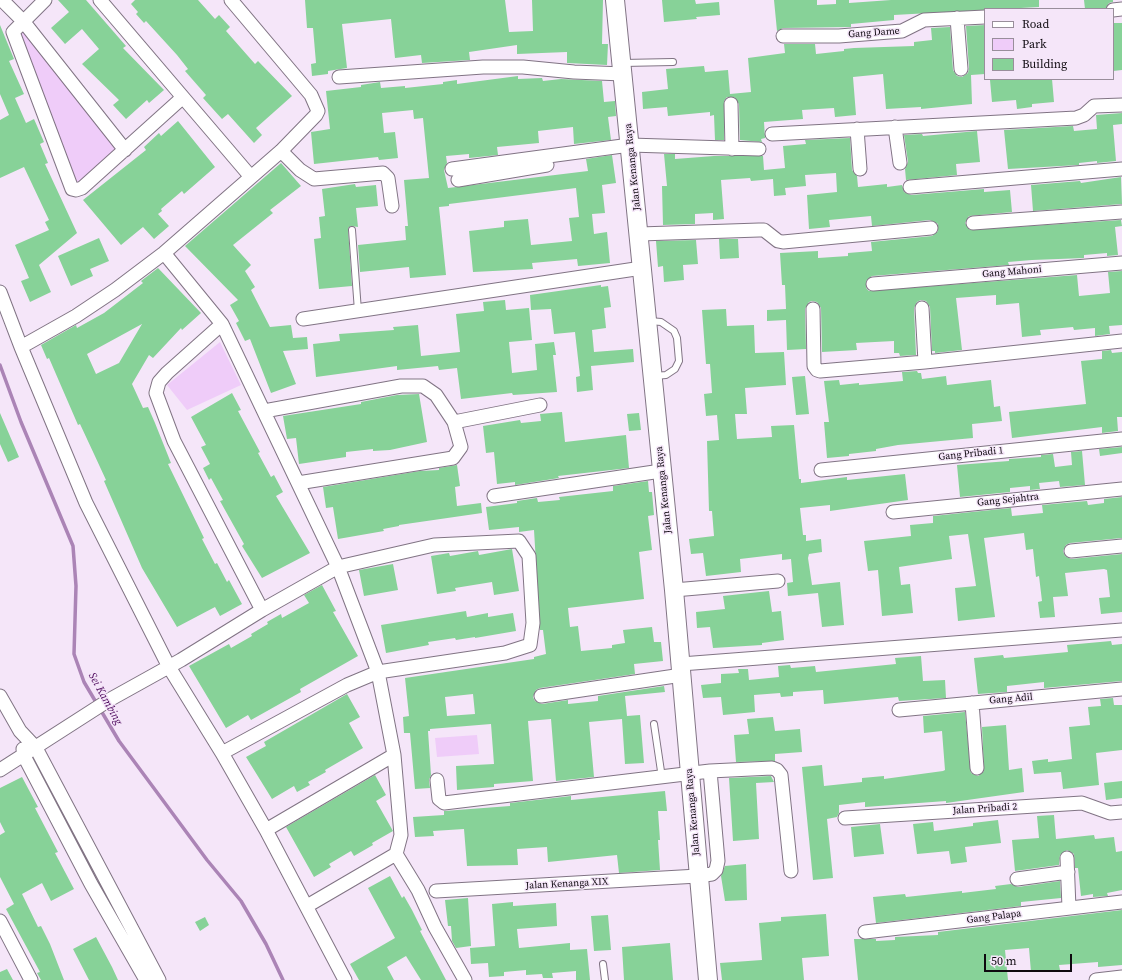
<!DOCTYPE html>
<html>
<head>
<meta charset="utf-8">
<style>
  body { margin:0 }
  #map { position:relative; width:1122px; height:980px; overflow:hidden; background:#f5e6f9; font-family:"Source Serif 4",serif }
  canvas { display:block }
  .legend { position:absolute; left:984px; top:8px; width:130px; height:72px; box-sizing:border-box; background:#f5e6f9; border:1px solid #998e9b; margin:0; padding:5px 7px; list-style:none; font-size:12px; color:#0e090f }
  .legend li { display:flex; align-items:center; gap:8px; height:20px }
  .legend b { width:20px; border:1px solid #998e9b }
  .scale { position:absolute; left:984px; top:954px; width:88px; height:18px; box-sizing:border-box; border:2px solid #0e090f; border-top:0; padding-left:5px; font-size:12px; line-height:14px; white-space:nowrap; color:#0e090f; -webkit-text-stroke:3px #f5e6f9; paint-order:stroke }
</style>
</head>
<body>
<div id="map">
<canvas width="1122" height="980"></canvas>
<ul class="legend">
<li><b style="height:5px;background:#fff"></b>Road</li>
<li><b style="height:11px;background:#efccf9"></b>Park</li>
<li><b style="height:11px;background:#87d298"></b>Building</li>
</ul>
<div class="scale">50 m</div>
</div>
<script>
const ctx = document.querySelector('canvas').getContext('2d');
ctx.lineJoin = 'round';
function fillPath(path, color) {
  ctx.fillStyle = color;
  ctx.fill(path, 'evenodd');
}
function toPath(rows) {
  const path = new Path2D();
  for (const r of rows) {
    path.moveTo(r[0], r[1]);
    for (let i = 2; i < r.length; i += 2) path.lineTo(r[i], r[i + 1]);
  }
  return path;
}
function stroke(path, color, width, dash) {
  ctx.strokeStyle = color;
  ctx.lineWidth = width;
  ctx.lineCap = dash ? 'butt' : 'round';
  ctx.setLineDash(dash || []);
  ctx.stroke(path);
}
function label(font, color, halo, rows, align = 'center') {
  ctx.font = font + ' "Source Serif 4",serif';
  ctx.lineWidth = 3;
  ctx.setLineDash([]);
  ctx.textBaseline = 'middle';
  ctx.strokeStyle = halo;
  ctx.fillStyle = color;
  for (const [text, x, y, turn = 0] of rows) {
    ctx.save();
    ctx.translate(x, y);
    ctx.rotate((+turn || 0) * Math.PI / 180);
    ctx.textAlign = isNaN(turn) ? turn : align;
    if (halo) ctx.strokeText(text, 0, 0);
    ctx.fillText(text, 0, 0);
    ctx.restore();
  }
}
const green = toPath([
  [24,22,122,150,75,189,15,30],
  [220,342,241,385,187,410,167,385],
  [477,735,479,754,437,757,435,738]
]);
const stream = toPath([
  [0,365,21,422,73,546,76,586,74,654,84,682,119,741,207,860,241,901,266,944,283,980]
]);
const building = toPath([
  [58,0,86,0,126,46,123,48,164,90,149,103,147,100,126,119,113,105,119,100,82,64,99,49,82,29,65,44,51,28,69,12],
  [135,0,198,0,215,19,219,15,230,27,226,31,255,64,258,61,292,96,256,128,262,135,254,143,228,114,222,119,203,98,206,95,185,71,188,69,177,55,146,21,144,23,136,14,138,12,131,4],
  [305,0,505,0,509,32,533,31,532,0,603,0,602,44,608,44,607,65,567,63,567,52,517,54,517,45,469,52,470,60,422,63,421,55,395,58,391,19,342,24,347,68,328,71,328,74,312,76,311,64,316,63,313,28,307,28],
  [662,0,695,0,696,4,719,2,720,15,696,17,697,19,664,22],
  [774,0,817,0,817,5,836,4,836,0,849,0,849,3,891,0,1039,0,1039,7,894,15,894,20,851,24,851,27,783,28,777,31],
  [1084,0,1113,0,1113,2,1109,3,1106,8,1085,9],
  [1113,23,1122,23,1122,70,1113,71],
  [0,25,14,59,9,61,24,94,15,98,26,123,34,119,44,142,40,144,48,163,45,164,77,233,39,265,51,292,30,302,21,281,29,278,15,245,49,230,45,222,49,220,24,167,0,178,0,120,9,115,0,94],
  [985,25,985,74,971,75,972,104,921,109,921,107,886,109,883,74,853,77,856,115,835,117,834,108,802,110,803,119,764,122,765,138,761,139,762,142,740,140,739,104,734,97,727,97,724,101,724,140,715,140,714,115,710,116,710,112,668,116,667,107,643,109,642,92,668,89,666,69,704,66,705,72,728,70,730,94,751,92,748,58,785,53,784,44,815,44,816,54,844,51,844,49,854,48,914,46,914,42,932,40,931,28,950,27,953,70,957,76,962,77,968,73,969,68,966,26],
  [518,76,518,79,542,78,543,81,561,79,602,81,604,102,615,101,616,116,608,117,611,140,574,144,573,127,538,131,539,143,497,147,498,155,469,158,469,154,446,156,447,163,444,170,448,188,588,171,586,159,612,155,616,183,602,185,605,213,592,214,594,234,607,232,610,263,578,266,577,259,532,263,533,269,473,272,469,231,504,227,504,221,528,219,531,245,572,241,569,218,579,217,576,188,449,204,449,206,439,207,446,275,410,278,409,267,360,272,358,245,406,240,405,226,408,226,404,180,429,178,423,118,414,119,413,110,382,113,384,133,395,132,398,158,379,160,378,157,314,164,311,132,330,129,326,91,361,87,361,85,380,82,381,88,405,86,405,88,443,84,443,82,457,80,457,84],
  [999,79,1052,79,1054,102,1032,104,1032,107,1017,109,1016,100,992,102,990,80],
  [1122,113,1122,124,1113,125,1116,161,1097,163,1097,161,1079,163,1079,165,1008,169,1004,130,1073,126,1074,131,1097,129,1096,115],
  [178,121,215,167,184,194,182,191,161,209,162,211,158,214,169,226,154,239,143,227,121,245,83,200,146,150,144,147,159,133,161,136],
  [977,131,980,162,956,164,957,175,906,180,905,169,908,162,904,135,922,134,923,136],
  [850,138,852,170,857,176,858,187,887,184,887,187,902,185,904,192,911,195,984,189,984,192,1010,190,1012,212,969,216,965,223,970,230,1121,220,1122,226,1115,227,1118,255,1107,256,1107,253,1084,255,1084,258,1032,260,1008,262,1009,265,872,276,866,281,866,288,869,291,1077,275,1079,296,1110,293,1108,272,1122,271,1122,325,1109,326,1110,334,1095,336,1095,328,1074,330,1073,327,1040,330,1041,335,1022,337,1019,303,996,305,996,295,956,298,962,350,935,353,935,351,932,351,930,307,926,301,921,300,917,302,914,308,916,355,900,356,899,353,894,353,894,341,856,343,857,350,822,352,821,308,817,302,812,301,809,302,805,309,806,349,787,350,786,320,767,321,767,310,786,309,785,285,782,285,780,253,818,251,818,258,848,256,848,253,872,251,871,242,932,236,938,231,938,224,930,220,872,226,871,216,829,220,830,227,809,229,807,195,837,192,836,173,805,175,806,186,785,188,786,195,774,196,773,179,751,181,750,178,721,180,724,219,713,220,713,213,695,214,695,224,663,225,662,186,667,186,664,154,675,154,675,159,714,156,763,156,764,170,785,168,783,146,806,144,805,140],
  [281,163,301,186,270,210,273,213,233,245,251,265,245,271,255,287,251,290,270,327,291,325,293,338,307,337,308,349,283,351,296,384,271,393,250,339,245,341,236,323,239,321,230,305,238,300,185,246],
  [1121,177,1122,204,1033,211,1031,185,1080,181,1081,183],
  [355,184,356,187,376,185,378,206,356,208,358,227,351,226,348,228,352,286,319,289,314,239,321,238,319,217,325,216,322,189],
  [99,238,109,261,90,269,93,276,71,286,58,256],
  [719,239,738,239,739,258,720,259],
  [696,240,698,264,683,265,684,280,664,282,663,266,658,267,656,241],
  [158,268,201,313,182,330,181,328,153,358,149,355,132,384,143,408,148,407,155,423,171,463,168,464,204,538,202,539,215,564,217,563,227,582,229,580,242,604,220,616,215,607,177,627,142,568,104,481,106,480,94,454,80,424,78,425,49,358,47,359,41,345,76,325,77,328,104,313,143,283,141,281],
  [142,324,119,363,96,374,87,354],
  [601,285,601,287,608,286,611,307,604,308,606,328,592,330,594,352,633,349,634,362,591,366,593,390,577,392,576,377,580,376,575,332,554,334,551,309,531,310,530,295],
  [505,300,506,310,529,308,532,340,509,342,512,373,537,370,535,344,554,342,556,355,553,355,557,392,513,395,512,393,461,399,457,368,439,370,438,366,397,370,397,366,316,377,313,344,340,341,339,334,394,330,393,327,418,325,421,356,460,352,456,314,484,311,483,302],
  [726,309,727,326,754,325,755,353,784,352,786,385,745,388,747,414,735,414,737,439,772,437,771,426,794,425,799,479,801,479,801,483,847,477,847,480,905,474,908,500,830,511,830,505,800,508,803,535,806,535,806,541,821,539,822,552,809,554,808,558,812,585,840,582,844,625,822,627,818,593,788,596,787,583,793,582,791,559,782,560,782,554,740,559,741,572,706,576,703,553,691,554,689,539,714,536,712,511,709,511,707,441,719,440,717,415,706,416,704,394,712,393,710,364,706,364,702,310],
  [1111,350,1112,353,1122,352,1122,417,1117,417,1118,431,1102,433,1102,427,1012,438,1009,412,1086,404,1081,361,1102,359,1102,351],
  [917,371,918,373,921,373,922,379,946,376,947,385,991,380,994,407,1000,406,1002,421,972,424,973,438,898,445,876,449,876,451,849,454,849,456,827,458,824,422,829,422,824,381,839,380,840,385,859,383,859,385,903,381,902,372],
  [805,376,809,414,796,415,792,377],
  [232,393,241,410,238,411,260,452,258,453,271,477,274,475,283,492,276,496,310,553,262,578,242,546,244,544,220,501,223,500,211,478,209,480,203,468,210,464,201,447,206,445,191,417],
  [419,394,427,442,390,450,373,451,373,449,346,452,346,457,299,464,296,438,287,439,283,416,361,404,361,402,397,395],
  [562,412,565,442,626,435,629,468,558,476,559,478,515,485,515,482,497,484,494,452,486,453,483,426,520,420,521,423,541,421,540,414],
  [0,413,19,457,8,462,0,444],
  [639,413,641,430,629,431,627,414],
  [1122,447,1122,453,1100,456,1099,449],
  [1082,451,1085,485,1060,487,1059,481,1039,483,1040,489,1030,490,1030,486,1010,488,1010,492,960,497,957,465,1009,461,1009,459,1041,457,1041,455,1053,454,1055,467,1072,465,1071,452],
  [457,465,460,486,455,487,457,506,481,503,482,513,399,525,399,526,383,529,384,531,338,539,333,507,326,508,323,487,420,471,439,470,439,468],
  [648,481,649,492,652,492,654,515,648,516,652,550,639,552,644,599,568,608,570,627,578,626,581,651,612,648,612,645,625,643,623,630,652,627,654,642,661,642,663,661,634,664,635,674,540,688,536,690,533,697,535,701,542,704,568,700,568,704,598,701,598,696,664,686,665,692,625,696,627,716,640,715,644,763,625,764,622,719,589,722,594,777,556,781,551,719,528,721,533,781,494,784,494,787,457,790,456,766,494,764,491,724,430,729,430,731,428,731,431,775,429,780,430,788,415,789,410,733,404,733,403,717,409,716,405,678,534,659,534,657,546,654,543,630,540,630,534,530,519,532,519,527,489,530,486,507,517,503,517,501,537,498,538,502,560,500,559,497,613,491,613,486],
  [473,694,475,714,447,716,445,697],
  [1122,497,1122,538,1070,543,1066,545,1063,551,1065,556,1071,559,1122,554,1122,612,1101,614,1099,598,1110,597,1107,570,1104,569,1065,573,1068,596,1053,597,1055,617,1040,618,1038,602,1042,601,1039,576,1036,577,1033,549,1026,550,1024,533,984,538,995,617,958,621,955,588,976,586,968,534,949,536,952,559,899,567,901,585,910,584,913,613,882,616,878,570,868,571,864,541,911,536,910,525,933,523,933,516,1011,508,1012,516,1043,513,1042,505,1087,501,1088,505,1104,503,1104,499],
  [512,549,519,591,494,595,492,582,455,588,456,591,437,594,431,556,449,553,450,556,478,551,479,555],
  [393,564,398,590,364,596,359,570],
  [322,585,336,611,333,612,358,656,300,689,301,692,251,720,248,715,226,728,189,666,229,644,231,648,252,636,251,634,268,624,267,622,281,614,282,618,309,603,304,595],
  [769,591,772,612,781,611,784,640,762,643,762,645,713,648,710,627,697,628,696,612,725,609,723,596],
  [466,611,467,617,488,613,488,617,513,613,516,631,475,638,475,637,456,640,455,638,428,642,429,645,386,653,381,625],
  [1111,641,1112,645,1122,644,1122,681,1044,688,1044,682,1007,686,1007,692,978,694,974,658,1003,655,1004,658,1068,652,1067,645],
  [921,656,923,681,945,680,946,698,899,701,898,697,824,704,823,690,793,692,793,696,781,697,780,693,754,695,755,712,723,715,721,697,703,698,701,685,721,683,721,674,739,673,738,669,748,669,749,680,779,677,778,666,790,665,791,668,815,666,816,672,896,664,895,658],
  [347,694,360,717,349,723,363,748,325,770,326,772,308,782,310,785,297,792,294,786,272,799,246,757,266,746,264,742],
  [1113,698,1114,705,1122,705,1122,750,1096,753,1099,785,1063,789,1061,772,1034,774,1032,761,1048,759,1048,762,1072,759,1069,727,1090,725,1088,707,1101,706,1100,699],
  [965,712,971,773,978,776,984,771,982,727,1006,725,1009,770,1022,768,1024,792,946,803,946,801,865,807,865,802,839,805,839,813,837,817,827,819,833,878,813,880,802,767,822,765,824,786,862,782,862,778,884,776,884,779,943,771,945,770,942,731,924,733,923,716],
  [773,717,775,731,800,729,802,752,775,754,775,761,736,762,734,735,749,734,747,719],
  [375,775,386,795,376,801,393,831,372,843,373,845,354,856,351,851,329,864,331,867,314,877,286,827],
  [771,776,774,782,756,783,759,839,733,841,729,778],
  [22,777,38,807,35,808,58,852,55,853,74,889,51,901,42,883,22,894,38,927,41,926,50,944,64,980,41,980,37,973,40,972,6,909,14,904,0,877,0,835,5,832,0,822,0,788],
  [1122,781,1122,798,1106,800,1104,783],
  [665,791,667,811,658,811,660,840,658,840,660,870,619,873,617,855,548,862,547,847,517,849,518,865,467,866,464,829,433,831,434,836,415,837,413,817,444,815,444,811,510,806,510,803,571,796,571,800],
  [1054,815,1056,839,1094,835,1095,839,1114,837,1116,852,1122,851,1122,890,1107,893,1108,896,1093,897,1093,894,1081,896,1078,868,1075,868,1074,854,1067,850,1060,855,1059,865,1015,871,1012,840,1039,838,1037,816],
  [998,820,1001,843,965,847,967,862,951,864,949,851,917,854,913,824,933,822,934,831,973,826,973,823],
  [880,824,884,854,854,857,851,827],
  [746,864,747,900,725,901,721,876,725,866],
  [390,876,402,898,404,896,412,910,422,930,420,931,446,980,421,980,406,956,387,967,394,980,359,980,350,964,395,938,368,888],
  [1060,881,1061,898,1021,902,1021,906,876,923,873,897,905,894,906,897,962,891,962,893,996,889,995,886,1011,884,1018,887],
  [468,898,471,946,456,948,452,941,451,926,448,926,445,900],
  [513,902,513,906,556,903,557,926,517,929,519,948,570,943,570,950,587,949,590,980,576,980,576,971,552,973,553,978,543,978,542,974,526,975,526,970,504,972,504,976,489,977,488,963,471,964,470,948,495,946,492,904],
  [1122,910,1122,965,1098,967,1098,962,1059,965,1060,970,1031,972,1029,948,1005,950,1008,980,858,980,854,939,876,939,876,941,895,940,895,937,938,935,938,932],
  [826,914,829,956,802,958,804,980,722,980,720,963,762,960,759,923,781,921,781,917],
  [608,915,611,950,594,951,591,916],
  [205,917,209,925,200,931,195,922],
  [96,937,112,967,118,980,89,980,73,949],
  [670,943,673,980,624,980,622,947],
  [7,969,13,980,0,980,0,972]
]);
const lane = toPath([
  [623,63,673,62],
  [352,230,358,311],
  [650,321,661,322,674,331,677,338,679,361,675,369,666,375,655,376],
  [654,724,662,778],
  [603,964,605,980]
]);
const street = toPath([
  [2,0,23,21,125,150],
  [45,0,13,32,72,189,76,190,82,188,182,98],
  [100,0,251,177],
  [1113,10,1122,9],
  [957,18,961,69],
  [783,36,839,36,902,31,924,20,985,17],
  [339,77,483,67,523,67,574,72,623,74],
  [731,104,732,149],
  [895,127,900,163],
  [857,129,860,169],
  [772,134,1076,118,1084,115,1094,106,1122,105],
  [281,151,300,170,314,179,383,173,388,178,392,206],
  [452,169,630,145,759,149],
  [458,180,547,165],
  [910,187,1122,169],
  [973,223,1122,212],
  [640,234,759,230,764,230,778,241,783,242,931,228],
  [164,253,222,324,338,567,378,672,394,755,401,835,396,854,307,906],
  [873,284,1122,263],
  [0,292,21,347,86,503,169,667,222,753,266,830,345,980],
  [922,308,925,362],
  [813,309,814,366,817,370,820,371,925,362,1122,341],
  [303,319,642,268],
  [222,324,167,373,159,382,156,393,174,441,262,610],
  [21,347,76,316,115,290,164,253,281,151,316,115,318,111,311,95,231,0],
  [264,411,401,386,423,386,436,395,454,422,461,447,453,458,298,483],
  [454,422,540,405],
  [821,470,1122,439],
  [494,496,661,471],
  [893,512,1122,489],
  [1071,551,1122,546],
  [674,590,778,581],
  [681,664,1122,630],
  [0,696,20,731,36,748,159,980],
  [541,696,682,675],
  [972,703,977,768],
  [899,710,1122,689],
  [23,749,24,756,91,884,146,980],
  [0,770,109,700,181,660,262,610,338,567,434,545,519,541,529,556,533,623,530,645,505,653,378,672,347,685,222,753],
  [437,780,439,799,444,803,710,771,772,768,777,770,781,775,791,871],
  [845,818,1082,803,1110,813,1122,812],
  [266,830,394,755],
  [396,854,418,890,435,927,465,980],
  [1067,858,1069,908],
  [1017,879,1068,872],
  [436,891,698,876,712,874,716,870,718,861,710,771],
  [0,921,31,980],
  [865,932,1122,902],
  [1096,980,1122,977]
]);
const secondary = toPath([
  [615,0,674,590,708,980]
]);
const streetNames = [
  ["Gang Dame",874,33,-4],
  ["Jalan Kenanga Raya",633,167,-96],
  ["Gang Mahoni",1012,272,-5],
  ["Gang Pribadi 1",971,454,-6],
  ["Jalan Kenanga Raya",664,490,-96],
  ["Gang Sejahtra",1008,500,-6],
  ["Gang Adil",1011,699,-5],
  ["Jalan Pribadi 2",985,809,-4],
  ["Jalan Kenanga Raya",693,812,-95],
  ["Jalan Kenanga XIX",567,884,-3],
  ["Gang Palapa",994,917,-7]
];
const waterNames = [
  ["Sei Kambing",105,699,61]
];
fillPath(green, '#efccf9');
stroke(stream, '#ab84b6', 3.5);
fillPath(building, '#87d298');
stroke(lane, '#817484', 8);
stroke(street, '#817484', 15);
stroke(secondary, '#817484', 20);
stroke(lane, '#fff', 6);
stroke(street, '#fff', 13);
stroke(secondary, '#fff', 18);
label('10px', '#0e090f', '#f5e6f9', streetNames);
label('italic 11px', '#4b065b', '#f5e6f9', waterNames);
</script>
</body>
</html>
